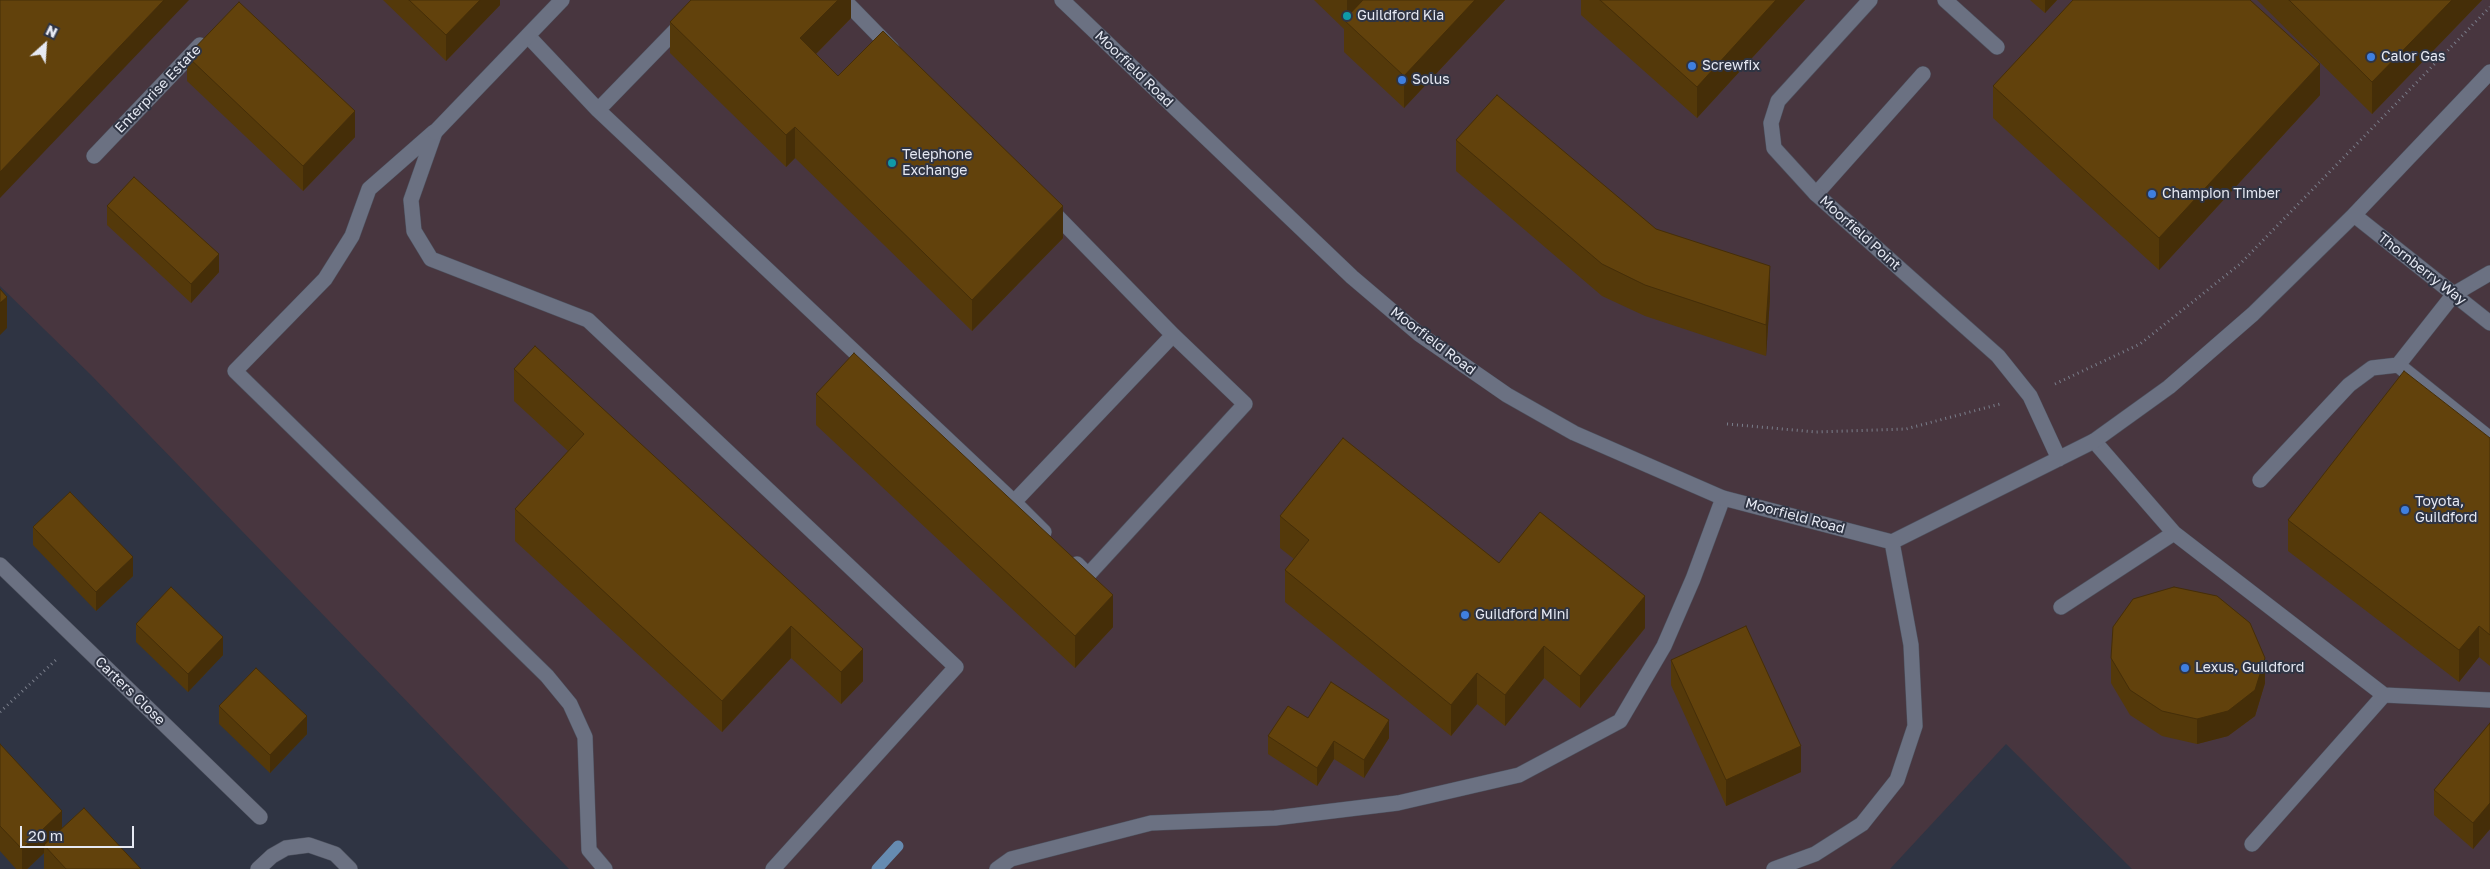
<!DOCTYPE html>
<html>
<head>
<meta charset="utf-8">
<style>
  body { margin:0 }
  #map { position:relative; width:2490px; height:869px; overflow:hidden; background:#2f3443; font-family:"Golos Text",sans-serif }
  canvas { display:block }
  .north { position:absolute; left:20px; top:20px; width:50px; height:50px; -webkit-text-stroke:4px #2f3443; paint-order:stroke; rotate:26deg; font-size:14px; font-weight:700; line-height:20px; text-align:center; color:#e6e9f3 }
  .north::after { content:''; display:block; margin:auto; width:18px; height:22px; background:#e6e9f3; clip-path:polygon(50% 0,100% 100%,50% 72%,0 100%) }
  .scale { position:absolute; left:20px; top:826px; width:114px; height:22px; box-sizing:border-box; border:2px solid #e6e9f3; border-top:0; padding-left:6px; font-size:15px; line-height:18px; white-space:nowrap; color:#e6e9f3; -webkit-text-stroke:4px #2f3443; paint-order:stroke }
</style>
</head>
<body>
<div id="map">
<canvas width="2490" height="869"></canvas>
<div class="north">N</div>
<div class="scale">20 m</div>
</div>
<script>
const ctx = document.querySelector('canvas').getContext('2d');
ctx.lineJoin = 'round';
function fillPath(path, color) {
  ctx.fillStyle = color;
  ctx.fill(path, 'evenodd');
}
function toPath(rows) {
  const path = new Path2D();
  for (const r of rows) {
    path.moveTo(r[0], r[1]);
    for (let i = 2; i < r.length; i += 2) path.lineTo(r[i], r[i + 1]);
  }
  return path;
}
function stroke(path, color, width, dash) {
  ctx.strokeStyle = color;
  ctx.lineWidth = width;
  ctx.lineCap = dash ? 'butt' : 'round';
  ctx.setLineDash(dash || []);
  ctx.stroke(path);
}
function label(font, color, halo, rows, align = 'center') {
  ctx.font = font + ' "Golos Text",sans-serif';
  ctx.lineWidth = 4;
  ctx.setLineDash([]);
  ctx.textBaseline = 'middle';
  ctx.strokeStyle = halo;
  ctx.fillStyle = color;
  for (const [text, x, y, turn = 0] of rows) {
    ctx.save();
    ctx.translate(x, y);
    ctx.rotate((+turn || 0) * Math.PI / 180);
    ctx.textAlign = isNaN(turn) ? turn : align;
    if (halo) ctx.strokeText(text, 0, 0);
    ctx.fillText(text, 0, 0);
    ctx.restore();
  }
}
const commercial = toPath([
  [0,0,2490,0,2490,869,2132,869,2006,744,1890,869,569,869,91,375,0,286]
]);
const stream = toPath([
  [877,869,898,846]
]);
const path = toPath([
  [2055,384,2140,344,2240,264,2490,7],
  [1727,424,1816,432,1906,429,2000,404],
  [0,712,58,658]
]);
const lane = toPath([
  [844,0,892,49],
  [528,36,598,110,1014,502,1173,335,1049,208],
  [598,110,705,0],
  [434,132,369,189,352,236,325,279,235,371,547,676,570,704,585,737,589,850,605,869],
  [435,132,411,200,414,231,431,259,588,320,956,667,773,869],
  [94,156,200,45],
  [1816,194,1923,74],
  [2490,273,2454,294,2398,365,2490,439],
  [2094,441,2174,533,2384,695,2252,844],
  [2260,480,2349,385,2372,368,2398,365],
  [1014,502,1044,532],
  [1077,564,1088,575,1245,404,1173,335],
  [2061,607,2174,533],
  [2384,695,2490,700],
  [997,869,1011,859,1151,823,1275,818,1398,803,1519,775,1620,721,1664,646,1693,579,1723,498]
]);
const street = toPath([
  [1062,0,1352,277,1419,334,1507,395,1574,433,1723,498,1892,542],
  [1870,0,1778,101,1771,123,1774,148,1816,194,1998,356,2030,396,2059,459],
  [1945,0,1997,47],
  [435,132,562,0],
  [2354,215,2490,323],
  [1892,542,2094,441,2169,387,2253,314,2354,215,2490,72],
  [0,565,260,817],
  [258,869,272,856,286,848,309,845,335,854,350,869],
  [1774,869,1815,854,1862,824,1897,780,1915,726,1911,645,1892,542]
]);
const wall = toPath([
  [383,0,500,0,500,5,446,61],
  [851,0,851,18,816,54,838,76,1063,238,972,331,795,158,786,167,670,53,670,22],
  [1314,0,1505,0,1404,108,1344,52,1344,29],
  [1581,0,1805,0,1697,118,1581,15],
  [2030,0,2057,0,2045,13],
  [2257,0,2482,0,2372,114],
  [187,56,355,137,303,191,187,81],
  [1993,86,2320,95,2159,270,1993,118],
  [1456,140,1656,229,1770,297,1766,356,1645,316,1602,296,1456,171],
  [107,206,219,272,191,303,107,225],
  [514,369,863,681,841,704,791,658,722,732,515,541,515,509,568,451,514,401],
  [816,394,1113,627,1075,668,816,425],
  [2490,438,2490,666,2479,657,2459,682,2288,551,2288,520],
  [1280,516,1499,563,1645,628,1580,708,1544,678,1505,726,1477,704,1451,736,1285,602,1285,570,1294,559,1280,548],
  [33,527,133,576,96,611,33,545],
  [136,624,223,655,188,692,136,642],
  [2111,658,2265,683,2255,716,2228,736,2197,744,2162,736,2130,715,2111,683],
  [1671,660,1801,772,1726,806,1671,685],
  [219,706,307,734,270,773,219,724],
  [2490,723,2490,829,2473,849,2434,815,2434,790],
  [1268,736,1389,738,1364,778,1334,759,1317,786,1268,754],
  [0,744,62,828,141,869,44,869,44,853,27,869,16,869,0,851]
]);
const shadedWall = toPath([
  [164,0,189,0,0,198,0,172],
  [480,0,500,0,500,5,446,61,446,35],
  [838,0,851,0,851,18,800,70,800,38],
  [1347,0,1378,0,1347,23],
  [1475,0,1505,0,1404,108,1404,76],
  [1776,0,1805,0,1697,118,1697,87],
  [2045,0,2057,0,2045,13],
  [2452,0,2482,0,2372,114,2372,82],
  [2320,64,2320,95,2159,270,2159,238],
  [355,111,355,137,303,191,303,166],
  [795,127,795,158,786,167,786,135],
  [1063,206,1063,238,972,331,972,300],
  [219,254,219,272,191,303,191,284],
  [1770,266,1770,297,1766,356,1766,325],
  [7,297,7,328,0,335,0,303],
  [133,557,133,576,96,611,96,592],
  [1113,595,1113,627,1075,668,1075,636],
  [1645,596,1645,628,1580,708,1580,676],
  [791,626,791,658,722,732,722,701],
  [2479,626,2479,657,2459,682,2459,650],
  [223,637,223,655,188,692,188,674],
  [1544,646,1544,678,1505,726,1505,695],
  [863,649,863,681,841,704,841,672],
  [2265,658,2265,683,2255,716,2228,736,2197,744,2197,719],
  [1477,673,1477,704,1451,736,1451,705],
  [307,716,307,734,270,773,270,755],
  [1389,720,1389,738,1364,778,1364,760],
  [1334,741,1334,759,1317,786,1317,768],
  [1801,746,1801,772,1726,806,1726,780],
  [2490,803,2490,829,2473,849,2473,823],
  [62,811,62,836,44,845,44,853,27,869,22,869,22,849]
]);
const building = toPath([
  [0,0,164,0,0,172,0,0],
  [409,0,480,0,446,35,409,0],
  [691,0,838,0,800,38,838,76,883,31,1063,206,972,300,795,127,786,135,670,22,691,0],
  [1363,0,1475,0,1404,76,1344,20,1363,0],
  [1600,0,1776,0,1697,87,1600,0],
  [2073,0,2250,0,2320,64,2159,238,1993,86,2073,0],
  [2289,0,2452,0,2372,82,2289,0],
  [239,2,355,111,303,166,187,56,239,2],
  [1497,95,1656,229,1770,266,1766,325,1645,285,1602,264,1456,140,1497,95],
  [134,177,219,254,191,284,107,206,134,177],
  [0,289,7,297,0,303,0,289],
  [535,346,863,649,841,672,791,626,722,701,515,509,584,434,514,369,535,346],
  [854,353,1113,595,1075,636,816,394,854,353],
  [2404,371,2490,438,2490,635,2479,626,2459,650,2288,520,2404,371],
  [1343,438,1499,563,1540,512,1645,596,1580,676,1544,646,1505,695,1477,673,1451,705,1285,570,1309,540,1280,516,1343,438],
  [70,492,133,557,96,592,33,527,70,492],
  [171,587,223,637,188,674,136,624,171,587],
  [2174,587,2217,596,2250,623,2265,658,2255,690,2228,711,2197,719,2162,711,2130,690,2111,658,2113,627,2133,599,2174,587],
  [1746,626,1801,746,1726,780,1671,660,1746,626],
  [256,668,307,716,270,755,219,706,256,668],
  [1331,682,1389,720,1364,760,1334,741,1317,768,1268,736,1288,706,1308,718,1331,682],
  [2490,723,2490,803,2473,823,2434,790,2490,723],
  [0,744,62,811,22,849,0,826,0,744],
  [84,808,141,869,66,869,44,845,84,808]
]);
const markers = [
  [1347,16,5,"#0f9aa8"],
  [2371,57,5,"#3f7fe0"],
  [1692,66,5,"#3f7fe0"],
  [1402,80,5,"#3f7fe0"],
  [892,163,5,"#0f9aa8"],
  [2152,194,5,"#3f7fe0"],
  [2405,510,5,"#3f7fe0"],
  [1465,615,5,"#3f7fe0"],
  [2185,668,5,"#3f7fe0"]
];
const poiNames = [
  ["Guildford Kia",1357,16],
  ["Calor Gas",2381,57],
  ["Screwfix",1702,66],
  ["Solus",1412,80],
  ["Telephone",902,155],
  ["Exchange",902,171],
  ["Champion Timber",2162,194],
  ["Toyota,",2415,502],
  ["Guildford",2415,518],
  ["Guildford Mini",1475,615],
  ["Lexus, Guildford",2195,668]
];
const streetNames = [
  ["Moorfield Road",1134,69,44],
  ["Enterprise Estate",158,89,-46],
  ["Moorfield Point",1860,233,42],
  ["Thornberry Way",2422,269,38],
  ["Moorfield Road",1433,341,37],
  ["Moorfield Road",1795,516,15],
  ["Carters Close",130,691,44]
];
fillPath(commercial, '#48363f');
stroke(stream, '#668bb1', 11);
stroke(lane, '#4d515e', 16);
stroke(street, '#4d515e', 16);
stroke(path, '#7a7e8b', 3, [1, 4]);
stroke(lane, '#6b7182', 15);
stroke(street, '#6b7182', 15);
fillPath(wall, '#54390a');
fillPath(shadedWall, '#452e08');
fillPath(building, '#62420c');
stroke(building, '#452e08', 1);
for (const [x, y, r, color] of markers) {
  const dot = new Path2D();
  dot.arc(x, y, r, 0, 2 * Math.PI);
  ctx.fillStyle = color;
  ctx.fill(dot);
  stroke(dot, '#2f3443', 2);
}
label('14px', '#e6e9f3', '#2f3443', poiNames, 'left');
label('14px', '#e6e9f3', '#2f3443', streetNames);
</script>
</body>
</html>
